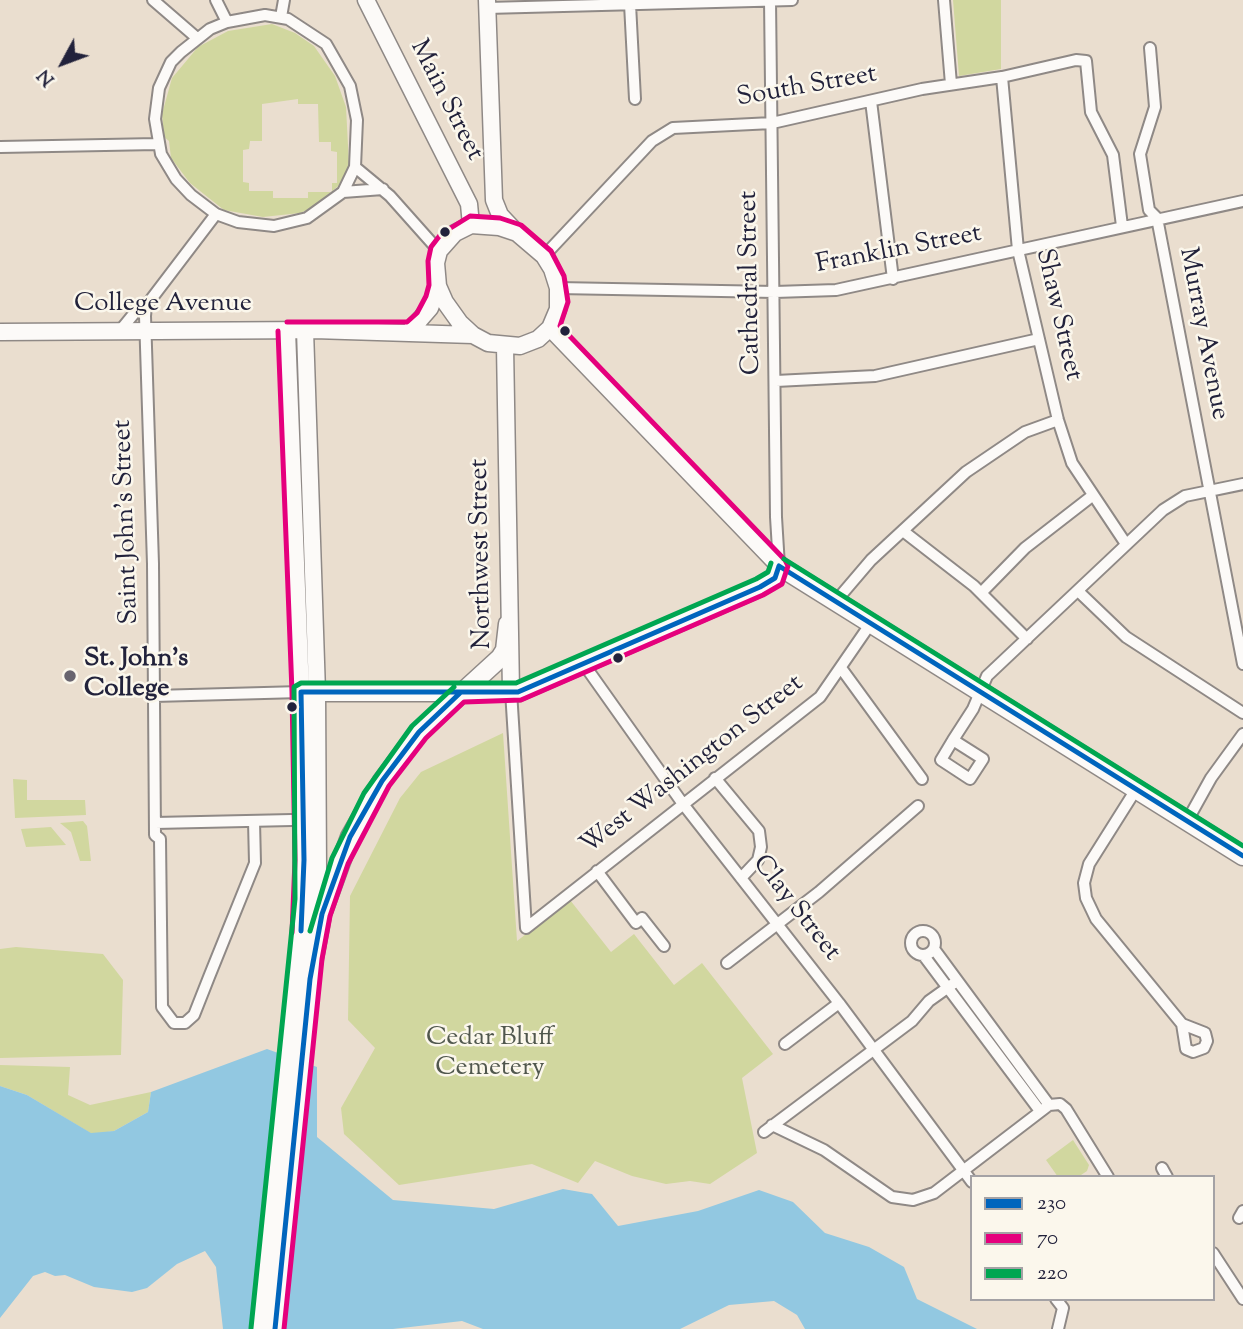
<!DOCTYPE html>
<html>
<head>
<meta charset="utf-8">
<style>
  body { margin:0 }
  #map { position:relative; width:1243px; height:1329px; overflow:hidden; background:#eadecf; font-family:"Sorts Mill Goudy",serif }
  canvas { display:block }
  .legend { position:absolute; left:970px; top:1175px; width:245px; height:126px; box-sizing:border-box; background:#fbf7ec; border:2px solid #a4a2a5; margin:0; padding:9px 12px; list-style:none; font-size:21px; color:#22223b }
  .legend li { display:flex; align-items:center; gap:14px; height:35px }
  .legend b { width:35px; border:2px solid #a4a2a5 }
  .north { position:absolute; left:28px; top:28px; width:70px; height:70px; -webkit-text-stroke:5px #fbf7ec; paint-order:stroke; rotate:229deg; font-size:19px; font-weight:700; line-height:28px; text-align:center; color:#22223b }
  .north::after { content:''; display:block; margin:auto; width:24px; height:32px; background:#22223b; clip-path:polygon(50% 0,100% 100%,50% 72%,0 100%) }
</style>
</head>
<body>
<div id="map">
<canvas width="1243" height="1329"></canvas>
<ul class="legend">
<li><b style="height:9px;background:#0065bd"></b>230</li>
<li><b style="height:9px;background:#e5007d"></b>70</li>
<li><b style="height:9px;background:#00a651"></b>220</li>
</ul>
<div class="north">N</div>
</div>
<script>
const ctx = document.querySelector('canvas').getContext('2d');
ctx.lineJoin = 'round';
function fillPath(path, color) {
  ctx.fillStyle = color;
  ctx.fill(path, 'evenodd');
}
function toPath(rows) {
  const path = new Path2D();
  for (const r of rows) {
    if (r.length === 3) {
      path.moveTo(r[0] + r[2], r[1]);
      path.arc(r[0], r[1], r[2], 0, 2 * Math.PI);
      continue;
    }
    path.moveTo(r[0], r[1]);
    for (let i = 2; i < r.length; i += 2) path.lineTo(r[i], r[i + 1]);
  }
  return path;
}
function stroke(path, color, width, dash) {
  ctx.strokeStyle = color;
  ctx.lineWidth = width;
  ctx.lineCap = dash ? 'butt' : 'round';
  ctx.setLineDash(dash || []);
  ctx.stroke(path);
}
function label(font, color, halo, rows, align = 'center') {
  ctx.font = font + ' "Sorts Mill Goudy",serif';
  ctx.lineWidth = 5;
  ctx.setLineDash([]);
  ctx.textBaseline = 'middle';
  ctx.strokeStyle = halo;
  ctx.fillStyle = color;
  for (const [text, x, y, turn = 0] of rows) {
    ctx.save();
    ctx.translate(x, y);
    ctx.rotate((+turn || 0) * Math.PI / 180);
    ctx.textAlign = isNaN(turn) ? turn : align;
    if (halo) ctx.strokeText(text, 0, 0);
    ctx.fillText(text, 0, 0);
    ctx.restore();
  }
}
const green = toPath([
  [953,0,1001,0,1001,69,959,76],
  [272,24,295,33,314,46,335,76,346,107,349,165,343,182,312,208,300,213,263,217,224,210,190,183,171,158,169,141,164,137,162,114,172,78,198,47,228,31],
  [298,99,298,104,318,104,319,142,331,142,331,151,337,152,337,183,332,183,332,192,308,192,308,198,273,198,273,191,249,191,249,183,243,182,243,150,249,149,250,141,262,141,262,104],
  [503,733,517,941,570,900,611,952,634,934,674,985,702,963,773,1054,742,1078,757,1153,710,1184,690,1181,666,1184,632,1176,595,1161,578,1183,532,1164,399,1185,344,1134,341,1108,375,1048,348,1020,350,896,400,798,421,772],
  [13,779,27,780,27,800,85,800,86,815,15,818],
  [83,821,87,826,91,861,80,861,71,832,60,823],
  [51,827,66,845,26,847,21,829],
  [16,947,103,954,123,980,121,1055,0,1058,0,949],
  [0,1065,70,1067,68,1095,90,1105,151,1092,148,1112,114,1131,92,1134,27,1095,0,1086],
  [1073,1140,1089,1165,1087,1171,1078,1177,1058,1177,1046,1160]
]);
const water = toPath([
  [267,1049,317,1067,317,1137,393,1200,494,1209,563,1189,592,1194,618,1226,698,1211,759,1190,793,1202,825,1233,869,1247,904,1267,917,1299,977,1329,805,1329,797,1315,774,1301,729,1305,680,1329,483,1329,462,1321,393,1329,223,1329,216,1267,205,1251,177,1264,147,1288,132,1292,94,1287,65,1275,55,1276,45,1272,33,1276,0,1318,0,1086,27,1095,91,1133,114,1131,148,1112,151,1092]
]);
const minor = toPath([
  [153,0,197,38],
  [216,0,227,22],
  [770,0,776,517,779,566],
  [944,0,951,84],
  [630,4,635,99],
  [487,8,792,0],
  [265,15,288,19,326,44,350,86,357,120,355,167,343,192,307,218,274,226,238,222,216,214,191,195,176,179,161,154,155,119,159,88,171,62,181,52,210,29,227,22,265,15],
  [281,17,284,0],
  [1150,48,1155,107,1140,154,1149,210,1157,218,1243,664],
  [1002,77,1018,250,1058,420,1072,463,1126,544],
  [871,101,893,279],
  [0,147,157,144],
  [355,167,390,196,439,251],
  [343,192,383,189],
  [216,214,146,306,145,316,153,564,155,835,160,839,162,1007,174,1023,185,1023,194,1015,209,977,255,863,254,821],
  [544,256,652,141,673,128,772,123,922,89,1002,77,1076,60,1086,61,1091,112,1113,155,1122,226],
  [558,288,775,292,836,290,1243,201],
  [119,332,137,310,146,306],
  [776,381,875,376,1039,339],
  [903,531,974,586,1027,639],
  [1078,591,1126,637,1243,713],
  [981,593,1025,548,1092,496],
  [836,601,871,560,966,472,1025,432,1058,420],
  [583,663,683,804,839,1003,972,1182],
  [841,668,922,779],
  [511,691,526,928],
  [154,696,301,692],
  [953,740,983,759,970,779,941,760,953,740,973,709,987,676,1163,510,1185,496,1243,484],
  [715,778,759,831,761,847,758,860,741,878],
  [1135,791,1089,864,1084,883,1086,898,1096,919,1182,1024],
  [155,823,292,820],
  [1186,823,1211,778,1243,734],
  [597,871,636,923,642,918,664,946],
  [526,928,820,697,871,623],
  [923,943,12],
  [934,949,1049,1105],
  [924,956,1040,1111],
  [727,963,819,892,918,806],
  [1182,1024,1205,1033,1207,1041,1204,1048,1193,1052,1186,1049,1182,1024],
  [785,1044,839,1003],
  [1049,1105,1060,1104,1066,1109,1108,1177],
  [772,1125,824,1150,892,1197,913,1200,934,1193,1049,1105],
  [764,1132,912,1021,929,1001,957,981],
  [1162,1168,1167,1177],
  [1239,1218,1243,1211],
  [1213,1253,1243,1299],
  [1056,1299,1063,1308,1058,1329]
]);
const secondary = toPath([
  [366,0,469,204,471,225],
  [487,0,494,200,500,215,515,231],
  [471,225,499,227,517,233,544,256,552,269,558,288,558,309,550,328,538,339,520,346,488,343,473,335,460,323,445,302,438,286,436,263,439,251,455,233,471,225],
  [550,328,779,566],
  [305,330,317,692,318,871,315,925],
  [287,331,301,692],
  [410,331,430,308,438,286],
  [0,332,314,330,473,335],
  [505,346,511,691]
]);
const primary = toPath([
  [260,1329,304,899,301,692,518,692,760,587,775,578,779,566,1243,856],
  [275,1329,310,979,322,914,350,837,382,781,419,732,500,658,505,650,508,624]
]);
const bus1 = toPath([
  [779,566,1243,856],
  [301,692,304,860,301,931],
  [301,692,518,692,760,587,775,578,779,566],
  [275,1329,310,979,322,914,350,837,382,781,419,732,460,693]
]);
const bus2 = toPath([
  [278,331,292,692,295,860,292,933],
  [284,1329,322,959,330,916,348,864,389,786,426,738,464,702,521,700,763,595,782,584,788,566,785,560,560,326,568,302,564,276,551,251,521,225,500,218,470,216,441,234,431,247,428,261,429,285,426,296,417,313,407,322,287,322]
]);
const bus3 = toPath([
  [784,559,1243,846],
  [310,931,332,858,364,793,412,726,454,687],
  [251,1328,295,899,294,687,301,683,516,683,756,579,768,572,771,563]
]);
const markers = [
  [445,232,6,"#22223b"],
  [565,331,6,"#22223b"],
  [618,658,6,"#22223b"],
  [70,676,7,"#68646f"],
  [292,707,6,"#22223b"]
];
const streetNames = [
  ["South Street",807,88,-10],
  ["Main Street",445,101,63],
  ["Franklin Street",899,251,-11],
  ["Cathedral Street",752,283,-91],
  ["College Avenue",163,306],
  ["Shaw Street",1057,315,77],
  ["Murray Avenue",1202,334,79],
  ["Saint John's Street",128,522,-92],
  ["Northwest Street",483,554,-91],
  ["West Washington Street",693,766,-38],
  ["Clay Street",795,909,52]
];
const poiNames = [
  ["St. John's",84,661],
  ["College",84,691]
];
const parkNames = [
  ["Cedar Bluff",490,1040],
  ["Cemetery",490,1070]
];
fillPath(green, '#d1d79f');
fillPath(water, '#92c8e1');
stroke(minor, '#8f8986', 14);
stroke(secondary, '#8f8986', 19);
stroke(primary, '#8f8986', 21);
stroke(minor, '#fcfaf8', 10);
stroke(secondary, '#fcfaf8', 16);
stroke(primary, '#fcfaf8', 18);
stroke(bus1, '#0065bd', 5);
stroke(bus2, '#e5007d', 5);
stroke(bus3, '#00a651', 5);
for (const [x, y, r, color] of markers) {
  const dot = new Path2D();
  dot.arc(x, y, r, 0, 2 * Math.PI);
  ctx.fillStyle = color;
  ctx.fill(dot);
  stroke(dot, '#fbf7ec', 2.5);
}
label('26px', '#22223b', '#fbf7ec', streetNames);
label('bold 26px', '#22223b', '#fbf7ec', poiNames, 'left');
label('26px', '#50574d', '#fbf7ec', parkNames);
</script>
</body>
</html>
